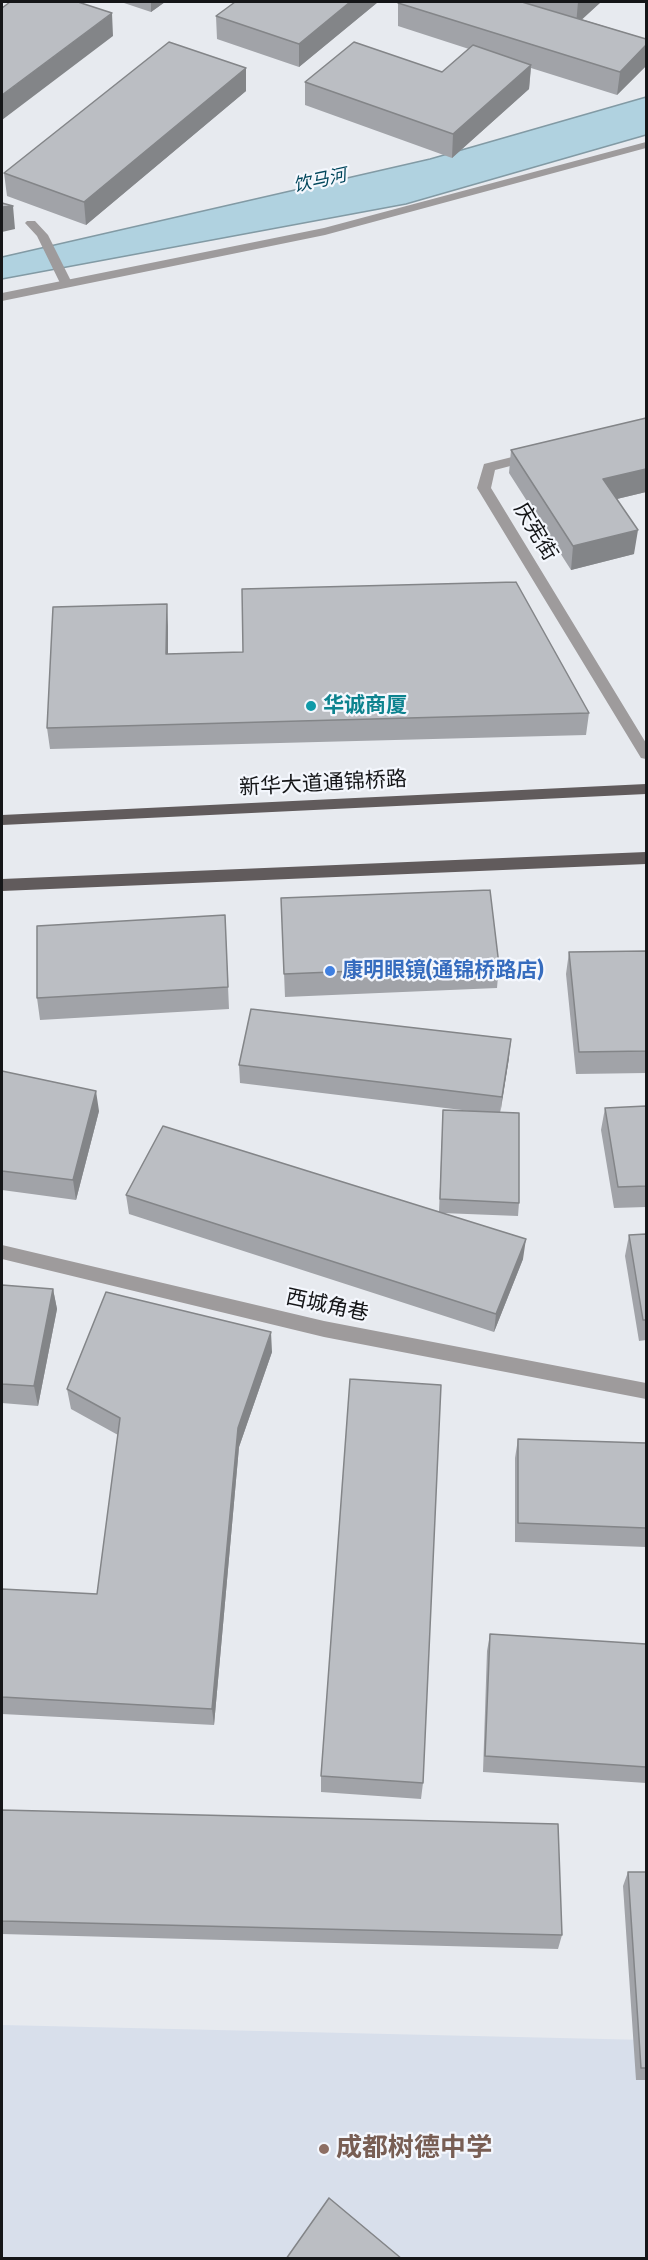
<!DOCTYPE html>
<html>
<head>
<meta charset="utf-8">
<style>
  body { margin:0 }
  #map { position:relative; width:648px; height:2260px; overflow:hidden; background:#e7eaef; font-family:"Fira Sans Condensed",sans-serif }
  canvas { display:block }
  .frame { position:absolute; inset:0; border:3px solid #151618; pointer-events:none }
</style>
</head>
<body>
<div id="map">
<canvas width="648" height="2260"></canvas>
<div class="frame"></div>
</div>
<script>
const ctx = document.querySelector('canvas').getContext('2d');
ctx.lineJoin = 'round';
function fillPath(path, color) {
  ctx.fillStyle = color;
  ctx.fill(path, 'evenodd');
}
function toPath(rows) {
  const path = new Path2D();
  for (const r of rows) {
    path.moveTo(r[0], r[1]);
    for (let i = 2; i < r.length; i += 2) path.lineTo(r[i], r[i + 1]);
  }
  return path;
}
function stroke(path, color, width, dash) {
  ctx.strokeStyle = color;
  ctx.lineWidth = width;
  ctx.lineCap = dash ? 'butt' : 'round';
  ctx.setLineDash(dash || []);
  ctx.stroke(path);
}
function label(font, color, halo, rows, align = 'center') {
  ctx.font = font + ' "Fira Sans Condensed","Noto Sans SC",sans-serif';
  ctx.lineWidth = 4.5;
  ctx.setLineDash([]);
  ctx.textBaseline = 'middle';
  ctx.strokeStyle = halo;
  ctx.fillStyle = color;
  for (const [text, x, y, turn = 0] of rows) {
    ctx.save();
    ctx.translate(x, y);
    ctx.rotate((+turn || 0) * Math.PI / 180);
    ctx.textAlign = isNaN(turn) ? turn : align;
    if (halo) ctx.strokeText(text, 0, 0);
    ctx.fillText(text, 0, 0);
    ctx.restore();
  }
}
const built = toPath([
  [2,2025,646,2040,646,2258,2,2258]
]);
const water = toPath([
  [646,97,646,135,406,204,2,279,2,257,430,159,646,97]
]);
const service = toPath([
  [27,221,35,221,48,235,72,283,70,286,60,283,37,236,25,223,27,221]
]);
const minor = toPath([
  [646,142,646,148,325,235,2,301,2,293,324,228,646,142],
  [532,452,538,456,537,459,495,470,491,488,646,743,646,759,641,758,477,488,484,464,532,452],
  [2,1245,324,1321,646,1383,646,1399,324,1337,2,1259,2,1245]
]);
const primary = toPath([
  [646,784,646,794,2,825,2,815,646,784],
  [646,852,646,864,2,891,2,879,646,852]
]);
const wall = toPath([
  [121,2,165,2,151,12],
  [378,2,299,67,217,39,216,16],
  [400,2,601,2,581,19,646,39,646,36,646,66,617,95,531,68,529,89,452,158,305,105,305,82,442,72,469,49,398,26,398,3],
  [246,68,246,91,86,225,7,196,4,173],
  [646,418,646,492,617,499,634,554,571,570,509,473,511,450],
  [168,626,168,654,243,652,589,713,586,735,50,749,47,728],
  [281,898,499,965,497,988,285,997],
  [225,915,229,1009,40,1020,37,998],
  [646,951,646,1073,576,1074,566,974,569,952],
  [509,1058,500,1112,519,1203,518,1216,442,1213,523,1259,494,1332,129,1214,126,1195,439,1212,443,1110,470,1111,240,1083,239,1065],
  [2,1071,99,1111,76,1200,2,1190],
  [646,1106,646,1207,614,1208,601,1130,605,1108],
  [646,1234,646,1340,639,1341,625,1256,629,1235],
  [2,1285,53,1289,57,1309,38,1406,2,1403],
  [272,1352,239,1447,214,1725,2,1714,2,1589,97,1594,118,1435,71,1409,67,1389],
  [518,1439,646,1443,646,1547,515,1542,515,1458],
  [490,1634,646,1644,646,1783,483,1772,487,1651],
  [321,1776,423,1783,421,1799,321,1792],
  [2,1810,562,1935,558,1949,2,1934],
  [628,1872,646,1872,646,2080,636,2080,623,1886]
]);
const shadedWall = toPath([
  [151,2,165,2,151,12],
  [350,2,378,2,299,67,299,44],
  [578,2,601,2,576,25],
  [112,13,113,36,2,120,2,95],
  [646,45,646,66,617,95,620,72],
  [531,65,529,89,452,158,453,134],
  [246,68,246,91,86,225,84,202],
  [13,206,15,229,2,232,2,207],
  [646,469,646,492,600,503,603,479],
  [638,530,634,554,571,570,573,546],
  [167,604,168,626,168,676,166,654],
  [511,1039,509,1058,500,1115,502,1097],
  [96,1091,99,1111,76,1200,73,1180],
  [526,1239,523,1259,494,1332,496,1314],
  [53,1289,57,1309,38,1406,34,1386],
  [271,1332,272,1352,239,1447,214,1725,212,1709,238,1428]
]);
const building = toPath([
  [10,2,78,2,112,13,2,95,2,8,10,2],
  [235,2,350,2,299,44,216,16,235,2],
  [400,2,522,2,646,39,646,45,620,72,398,3,400,2],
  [169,42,246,68,84,202,4,173,169,42],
  [354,42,442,72,473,45,531,65,453,134,305,82,354,42],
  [2,203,13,206,2,207,2,203],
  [646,418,646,469,603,479,638,530,573,546,511,450,646,418],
  [516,582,589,713,47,728,53,607,167,604,166,654,243,652,242,589,516,582],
  [490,890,499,965,284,974,281,898,490,890],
  [225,915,228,987,37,998,37,926,225,915],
  [646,951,646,1051,579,1052,569,952,646,951],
  [251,1009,511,1039,502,1097,239,1065,251,1009],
  [2,1071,96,1091,73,1180,2,1171,2,1071],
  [646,1106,646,1186,618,1187,605,1108,646,1106],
  [443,1110,519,1113,519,1203,440,1199,443,1110],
  [163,1126,526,1239,496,1314,126,1195,163,1126],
  [646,1234,646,1320,643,1320,629,1235,646,1234],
  [2,1285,53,1289,34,1386,2,1384,2,1285],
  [106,1292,271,1332,238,1428,212,1709,2,1697,2,1589,97,1594,120,1418,67,1389,106,1292],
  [350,1379,441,1385,423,1783,321,1776,350,1379],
  [518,1439,646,1443,646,1528,518,1523,518,1439],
  [490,1634,646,1644,646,1767,485,1756,490,1634],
  [2,1810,558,1824,562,1935,2,1921,2,1810],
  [628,1872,646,1872,646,2068,641,2068,628,1872],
  [329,2198,402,2259,286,2259,329,2198]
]);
const markers = [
  [311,706,6,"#0f9aa8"],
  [330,971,6,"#3f7fe0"],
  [324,2149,6,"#8d6e63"]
];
const farWaternames = [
  ["饮马河",320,181,-12]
];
const streetNames = [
  ["庆宪街",535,532,59],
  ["新华大道通锦桥路",323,784,-3],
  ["西城角巷",327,1306,12]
];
const cultureNames = [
  ["华诚商厦",323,706]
];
const shopNames = [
  ["康明眼镜(通锦桥路店)",342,971]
];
const nearEducationnames = [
  ["成都树德中学",336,2149]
];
fillPath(built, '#d8dfeb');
fillPath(water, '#b0d2e0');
stroke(water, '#829aa4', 1.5);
fillPath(service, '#9e9b9c');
fillPath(minor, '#9e9b9c');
fillPath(primary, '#615b5c');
fillPath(wall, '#a1a3a8');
fillPath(shadedWall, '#838588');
fillPath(building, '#bbbec3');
stroke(building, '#838588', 1.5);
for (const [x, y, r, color] of markers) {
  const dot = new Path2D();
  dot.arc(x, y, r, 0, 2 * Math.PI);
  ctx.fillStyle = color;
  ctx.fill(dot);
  stroke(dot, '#f4f7fd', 2);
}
label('italic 18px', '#00465b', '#f4f7fd', farWaternames);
label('21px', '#151618', '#f4f7fd', streetNames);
label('bold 21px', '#0d838f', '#f4f7fd', cultureNames, 'left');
label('bold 21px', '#366cbe', '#f4f7fd', shopNames, 'left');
label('bold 26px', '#785e54', '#f4f7fd', nearEducationnames, 'left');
</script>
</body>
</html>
